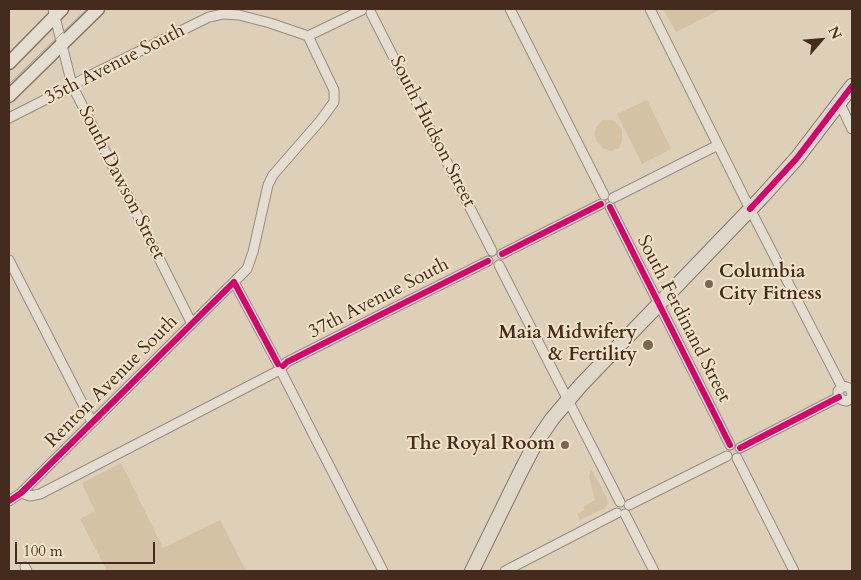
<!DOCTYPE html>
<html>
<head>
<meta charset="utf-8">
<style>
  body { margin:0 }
  #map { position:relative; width:861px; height:580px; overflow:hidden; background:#ddcfb8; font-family:Cardo,serif }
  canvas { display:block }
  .frame { position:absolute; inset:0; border:10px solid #442b1d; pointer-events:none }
  .north { position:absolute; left:796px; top:15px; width:50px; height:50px; -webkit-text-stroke:4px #f3e2c7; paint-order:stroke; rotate:63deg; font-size:14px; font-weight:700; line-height:20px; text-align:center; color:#442b1d }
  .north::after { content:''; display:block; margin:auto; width:18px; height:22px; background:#442b1d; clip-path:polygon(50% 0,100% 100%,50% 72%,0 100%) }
  .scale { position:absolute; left:15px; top:542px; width:140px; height:22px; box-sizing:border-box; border:2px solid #442b1d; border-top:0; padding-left:6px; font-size:15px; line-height:18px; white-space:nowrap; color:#442b1d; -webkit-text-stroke:4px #f3e2c7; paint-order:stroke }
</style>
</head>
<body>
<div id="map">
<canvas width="861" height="580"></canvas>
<div class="frame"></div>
<div class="north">N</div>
<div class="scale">100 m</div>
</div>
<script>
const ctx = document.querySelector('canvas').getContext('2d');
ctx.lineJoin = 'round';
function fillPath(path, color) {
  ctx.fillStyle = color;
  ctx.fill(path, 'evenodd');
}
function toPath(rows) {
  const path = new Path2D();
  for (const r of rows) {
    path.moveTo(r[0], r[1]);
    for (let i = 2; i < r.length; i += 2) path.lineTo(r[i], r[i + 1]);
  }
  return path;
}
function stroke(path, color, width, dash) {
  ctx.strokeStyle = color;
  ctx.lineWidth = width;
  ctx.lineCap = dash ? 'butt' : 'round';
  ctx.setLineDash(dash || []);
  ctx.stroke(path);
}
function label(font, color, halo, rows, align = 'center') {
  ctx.font = font + ' Cardo,serif';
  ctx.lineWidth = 4;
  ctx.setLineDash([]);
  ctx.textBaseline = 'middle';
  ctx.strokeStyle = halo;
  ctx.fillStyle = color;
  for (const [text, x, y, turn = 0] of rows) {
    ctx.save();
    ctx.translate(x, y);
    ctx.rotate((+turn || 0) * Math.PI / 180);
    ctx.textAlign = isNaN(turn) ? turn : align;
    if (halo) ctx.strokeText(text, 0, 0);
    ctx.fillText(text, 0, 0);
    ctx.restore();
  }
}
const green = toPath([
  [663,9,721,9,676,32],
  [647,100,671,149,642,164,617,114],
  [603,120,611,120,617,123,622,130,622,141,619,148,611,151,603,148,597,142,594,134,597,126],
  [121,463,163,548,220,520,246,571,107,571,80,519,95,511,82,483],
  [591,469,605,494,608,503,605,508,580,520,577,514,585,510,583,507,595,500,589,477]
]);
const street = toPath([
  [53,9,72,85,192,324],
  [510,9,604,195],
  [650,9,750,209,842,387],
  [371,13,492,251],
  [840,104,852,129],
  [9,118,64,90,89,76,209,17,223,14,239,15,270,23,308,36,362,10],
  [613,198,718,145],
  [610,207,730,445],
  [502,254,601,204],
  [9,260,92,422],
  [499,265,620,502],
  [234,282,278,364],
  [283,366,287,362,382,314,488,261],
  [282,373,383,571],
  [852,393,850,388,843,386,838,391,838,395,842,400,847,401,851,398,852,393],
  [740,448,839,397],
  [737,458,794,571],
  [21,493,30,496,40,494,276,372],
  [9,501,21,493,247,269,253,252,268,185,273,175,320,121,334,102,334,90,308,36],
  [629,505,727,456],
  [625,514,654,571],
  [25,567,27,571],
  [505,571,617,513]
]);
const secondary = toPath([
  [9,63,62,9],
  [9,96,98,9]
]);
const primary = toPath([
  [472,571,521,471,535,444,552,419,581,385,762,197,797,158,852,86]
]);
const tram = toPath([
  [9,84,87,9]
]);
const cycleway = toPath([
  [610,207,730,445],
  [750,209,797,158,852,86],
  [502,254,601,204],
  [283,366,287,362,382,314,488,261],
  [740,448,839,397],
  [9,501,21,493,234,282,278,364]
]);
const markers = [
  [709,284,5,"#7a6453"],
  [648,345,6,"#7a6453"],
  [565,445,5,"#7a6453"]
];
const streetNames = [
  ["35th Avenue South",115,65,-27],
  ["South Hudson Street",432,132,63],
  ["South Dawson Street",121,183,63],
  ["37th Avenue South",379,299,-27],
  ["South Ferdinand Street",683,319,63],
  ["Renton Avenue South",112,382,-45]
];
const poiNames = [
  ["Columbia",719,273,"left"],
  ["City Fitness",719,295,"left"],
  ["Maia Midwifery",637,334],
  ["& Fertility",637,356],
  ["The Royal Room",555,445]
];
fillPath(green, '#d5c1a3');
stroke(street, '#988c7e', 11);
stroke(secondary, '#82776a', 15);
stroke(primary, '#82776a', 16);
stroke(street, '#e4ddd1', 9);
stroke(secondary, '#e4ddd1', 12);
stroke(primary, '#dfd7c9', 14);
stroke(tram, '#a8a097', 1);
stroke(cycleway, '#d6006c', 6);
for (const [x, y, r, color] of markers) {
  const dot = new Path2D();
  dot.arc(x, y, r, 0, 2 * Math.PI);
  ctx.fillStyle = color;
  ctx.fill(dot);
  stroke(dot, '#f3e2c7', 2);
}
label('19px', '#442b1d', '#f3e2c7', streetNames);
label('bold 19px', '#442b1d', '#f3e2c7', poiNames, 'right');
</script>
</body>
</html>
